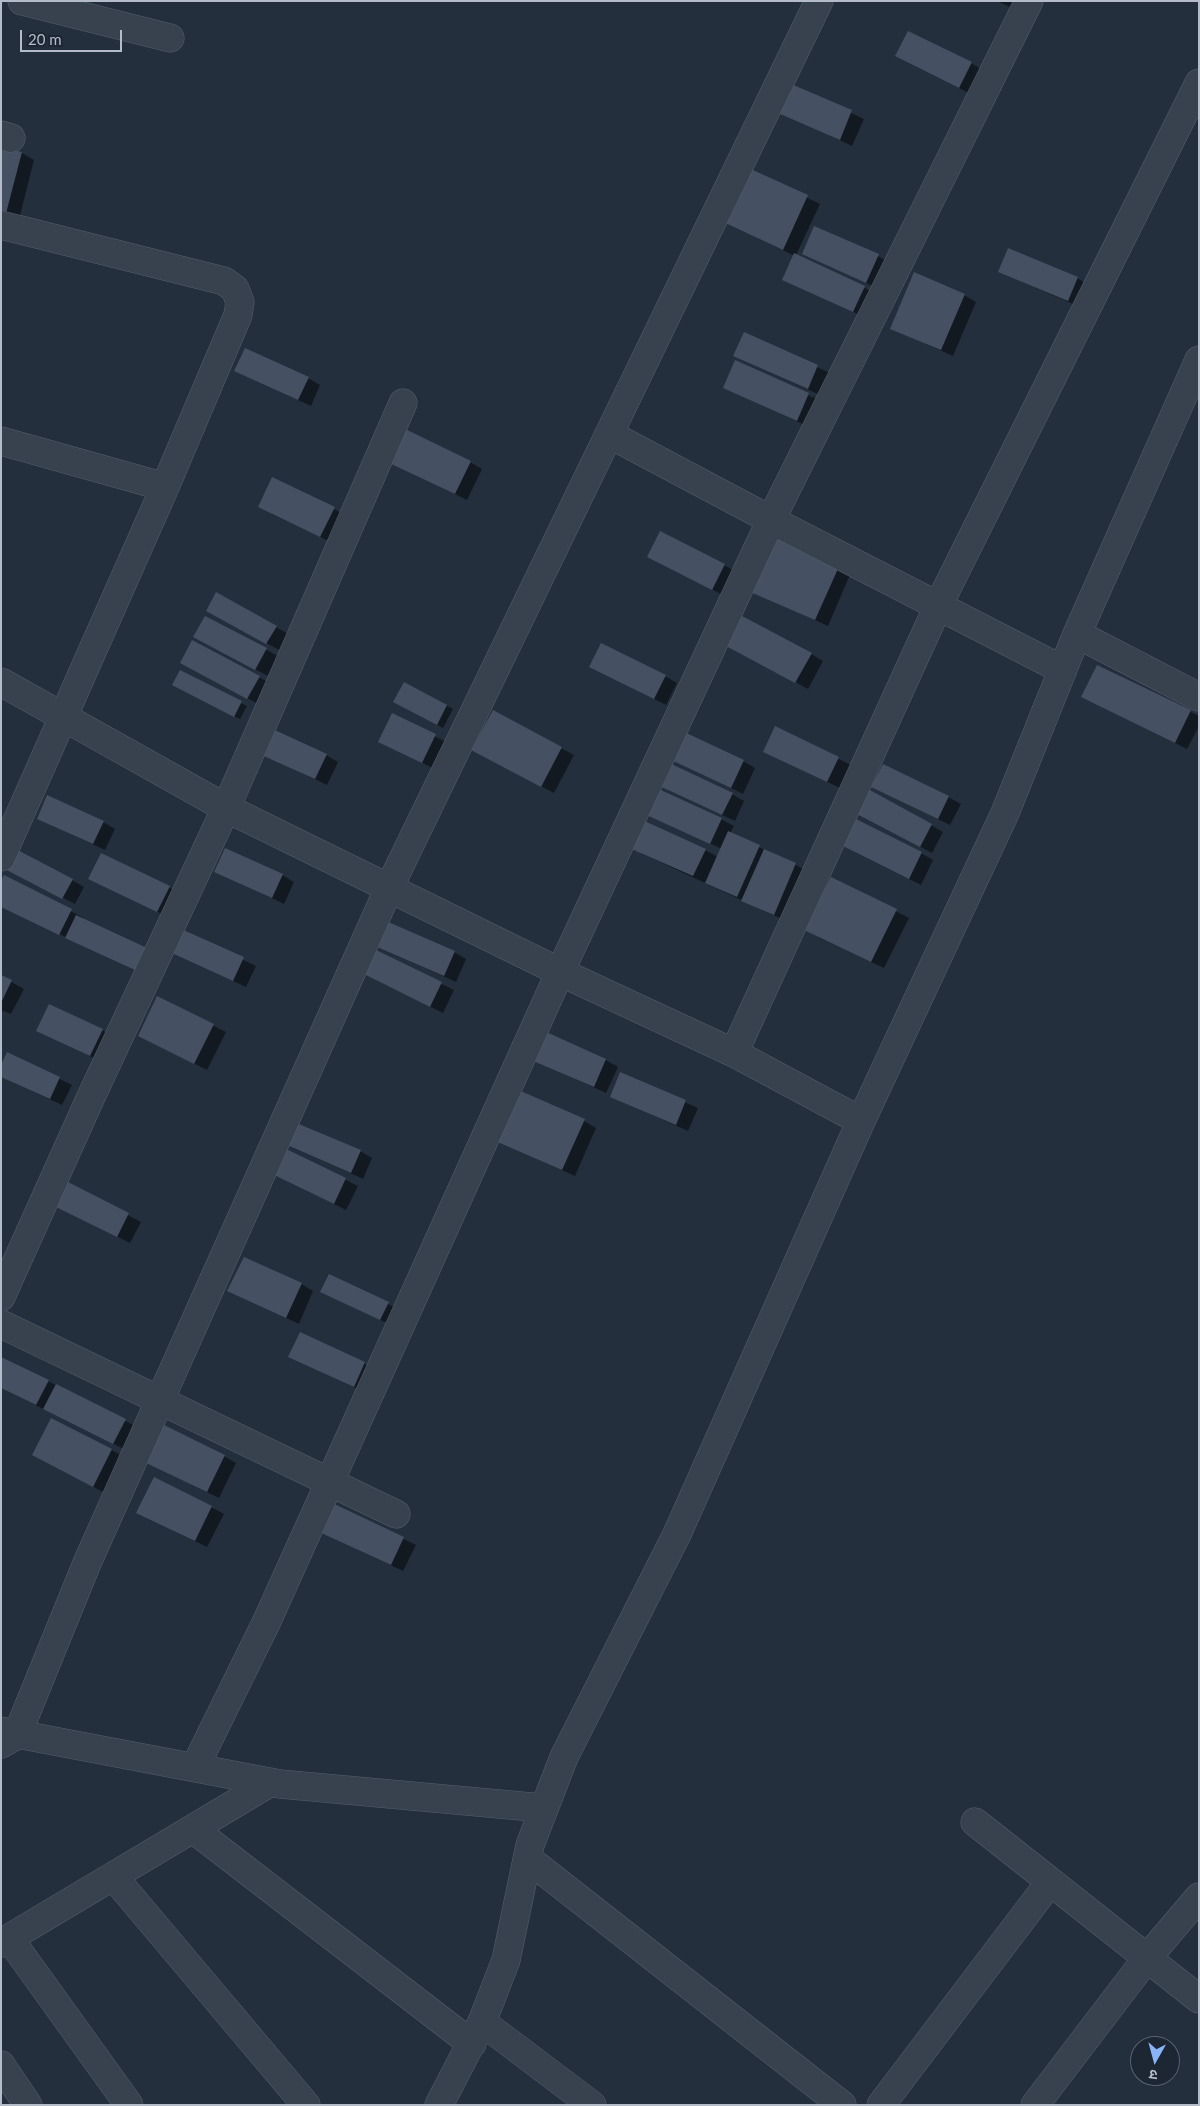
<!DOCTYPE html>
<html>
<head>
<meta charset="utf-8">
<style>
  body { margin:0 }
  #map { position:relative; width:1200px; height:2106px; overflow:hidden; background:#242f3e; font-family:Lato,"Noto Sans Devanagari",sans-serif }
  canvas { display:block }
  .frame { position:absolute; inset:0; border:2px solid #b4bcc9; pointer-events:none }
  .north { position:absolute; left:1130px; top:2036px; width:50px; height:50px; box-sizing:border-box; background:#1d2633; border:1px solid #59626f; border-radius:50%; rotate:187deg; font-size:14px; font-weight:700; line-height:20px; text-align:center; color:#b4bcc9 }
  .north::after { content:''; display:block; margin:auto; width:18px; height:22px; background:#8ab4f8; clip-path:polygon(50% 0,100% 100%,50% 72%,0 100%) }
  .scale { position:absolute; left:20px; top:30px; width:102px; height:22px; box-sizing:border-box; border:2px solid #b4bcc9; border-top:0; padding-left:6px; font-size:15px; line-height:18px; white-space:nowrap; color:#b4bcc9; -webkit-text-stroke:4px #1d2633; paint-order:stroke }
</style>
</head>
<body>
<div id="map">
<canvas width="1200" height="2106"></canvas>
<div class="frame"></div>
<div class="north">उ</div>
<div class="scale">20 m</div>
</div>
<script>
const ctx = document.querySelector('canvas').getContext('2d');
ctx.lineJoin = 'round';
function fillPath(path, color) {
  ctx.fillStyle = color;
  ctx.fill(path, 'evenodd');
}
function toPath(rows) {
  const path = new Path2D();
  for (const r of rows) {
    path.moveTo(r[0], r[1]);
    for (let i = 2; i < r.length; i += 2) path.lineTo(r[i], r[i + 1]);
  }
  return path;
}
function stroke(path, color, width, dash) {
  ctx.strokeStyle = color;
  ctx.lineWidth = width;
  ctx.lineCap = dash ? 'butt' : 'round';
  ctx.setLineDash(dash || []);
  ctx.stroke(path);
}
const shadow = toPath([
  [997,1,1018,1,1014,9],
  [909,63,971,63,983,70,971,94],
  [792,86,864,119,852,146,780,112],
  [1,148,22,153,34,160,17,227,1,223],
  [744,167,820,204,796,255,877,294,866,318,784,280,795,256,720,220],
  [878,256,890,263,879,289,816,260],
  [999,272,1077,278,1089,285,1080,307],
  [964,295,976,302,953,356,891,328],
  [744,334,830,373,820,395,747,362],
  [736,362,821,401,809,427,725,388],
  [235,371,308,378,320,385,311,406],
  [470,462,482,469,467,500,401,468],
  [334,509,346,516,333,543,272,514],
  [774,535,852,570,828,626,750,590],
  [661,564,724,565,736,572,725,596],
  [205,617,278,656,268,676,207,644],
  [220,617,276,627,288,634,279,650],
  [740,652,811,654,823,661,808,689],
  [1098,666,1199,716,1199,726,1187,749,1083,697],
  [591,667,665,676,677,683,666,705],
  [194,669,259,677,271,684,260,705],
  [404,684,453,709,443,728,395,702],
  [179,688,241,703,247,706,240,719],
  [493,712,574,755,554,793,485,757],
  [392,715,448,743,435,769,392,748],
  [776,728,851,765,840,788,764,752],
  [258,752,326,755,338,762,327,785],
  [670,758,743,761,755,768,743,794],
  [873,787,948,797,961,804,950,825],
  [668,790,732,794,744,801,735,821],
  [642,812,721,819,734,826,730,833,808,871,786,921,641,853,705,850,718,857,722,849],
  [38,819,103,822,115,829,105,850],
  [869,819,931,825,943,832,932,853],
  [855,852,921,853,933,860,921,885],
  [216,871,282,875,294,882,284,904],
  [12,872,72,880,84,887,75,904],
  [4,877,84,918,83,919,149,977,1,906],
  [831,878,909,918,884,968,818,937],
  [90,879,169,887,181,894,170,918],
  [173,926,256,966,246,987,163,948],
  [377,946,454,952,466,959,456,982],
  [374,951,454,990,443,1013,376,980],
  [1,976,24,989,11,1014,1,1010],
  [158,998,226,1032,207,1070,151,1042],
  [102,1030,114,1037,102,1062,38,1031],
  [8,1054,72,1085,62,1105,10,1081],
  [533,1060,606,1060,618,1067,606,1093],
  [621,1074,698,1108,688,1131,612,1097],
  [584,1121,596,1128,575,1176,495,1140],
  [286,1144,360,1151,372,1158,363,1179],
  [281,1148,358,1186,346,1210,269,1172],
  [69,1184,141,1222,130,1243,70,1213],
  [301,1284,313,1291,299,1324,229,1291],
  [328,1295,388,1304,394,1307,387,1323],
  [301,1333,377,1370,366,1393,290,1357],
  [48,1381,137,1427,126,1450,1,1388],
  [112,1450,124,1457,105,1493,46,1462],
  [224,1456,236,1463,219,1498,147,1463],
  [331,1504,416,1545,403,1571,331,1537],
  [211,1507,224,1514,207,1547,150,1519]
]);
const building = toPath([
  [908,31,972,62,959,88,895,56],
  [791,84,852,110,840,140,778,113],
  [1,147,22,152,4,221,1,220],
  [744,166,808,195,783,250,719,220],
  [814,226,879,254,866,283,802,254],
  [1008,248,1078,277,1068,301,998,272],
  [794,253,865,286,853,312,782,280],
  [914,272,965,294,941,350,890,329],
  [744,332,818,365,808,389,733,356],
  [245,348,309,377,298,400,234,371],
  [735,360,809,393,797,421,723,388],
  [403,428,471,461,455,494,387,462],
  [272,477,335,507,320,537,258,507],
  [660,531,725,564,712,590,647,557],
  [773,533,841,562,815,620,748,591],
  [216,592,277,626,266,644,206,611],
  [205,616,267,648,255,670,193,637],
  [742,616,812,653,795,683,726,646],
  [192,640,260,676,247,699,180,663],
  [601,643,666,675,654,699,589,667],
  [1097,665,1191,710,1175,743,1081,697],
  [180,670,242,701,234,717,172,685],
  [404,682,447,705,437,725,393,702],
  [493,710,562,747,541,787,471,750],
  [392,713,436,734,422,763,378,742],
  [775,726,839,757,827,782,763,752],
  [268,727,327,754,315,779,257,753],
  [682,731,744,760,731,788,669,759],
  [665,761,733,793,722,815,655,784],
  [883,764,949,796,938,819,871,787],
  [652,786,722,818,710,844,640,812],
  [868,789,932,824,920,847,855,813],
  [47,795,104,821,93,844,37,819],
  [854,818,922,852,909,879,841,845],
  [640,819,706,849,693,876,627,847],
  [728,831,760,845,737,897,705,883],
  [8,845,73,879,62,899,1,867],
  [225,848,283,874,272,898,214,872],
  [764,849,796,863,774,915,741,901],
  [101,853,170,886,157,912,88,879],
  [4,875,72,909,59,935,1,907,1,880],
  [831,877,897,909,871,962,804,930],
  [76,915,147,948,137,971,65,938],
  [386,921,455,951,444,976,375,946],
  [172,925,244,957,233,981,161,948],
  [374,949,442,982,430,1007,362,973],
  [1,975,12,980,1,1003],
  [157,996,214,1024,194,1064,138,1036],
  [49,1004,103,1029,90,1056,36,1031],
  [544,1031,606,1059,594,1087,531,1060],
  [7,1052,60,1077,50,1099,1,1077,1,1065],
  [620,1072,686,1100,676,1125,610,1097],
  [516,1089,585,1119,562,1170,493,1140],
  [294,1122,361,1150,351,1173,285,1144],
  [280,1146,346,1178,334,1204,268,1172],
  [68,1182,129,1213,117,1237,56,1207],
  [244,1257,302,1283,286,1318,227,1291],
  [329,1274,389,1302,380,1320,320,1292],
  [300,1332,365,1362,354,1387,288,1357],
  [1,1357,49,1380,36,1405,1,1388],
  [56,1384,126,1419,113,1444,43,1409],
  [51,1418,112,1449,93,1487,32,1455],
  [164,1425,225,1455,207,1492,146,1463],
  [154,1477,212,1506,195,1541,136,1513],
  [330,1502,404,1537,391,1565,317,1531]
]);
const minor = toPath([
  [22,1,170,38],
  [1,135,11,138],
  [1,225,224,281,235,289,240,302,238,315,165,487,1,857],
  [609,434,771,520,1063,670],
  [1,441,165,487],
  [1077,634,1199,697],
  [1,682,226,808,560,972,734,1053,861,1121],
  [734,1053,939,604,1199,83],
  [1,1297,90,1099,226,808,403,403],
  [1,1324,396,1514],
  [1,1731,280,1784,543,1808],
  [1,1744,17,1735,87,1563,389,888,819,1],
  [195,1767,266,1623,560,972,771,520,1029,1],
  [975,1822,1199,1999],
  [193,1829,472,2044],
  [527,1858,842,2105],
  [113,1876,306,2105],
  [9,1938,129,2105],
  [1,1943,271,1782],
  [482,2022,592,2105],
  [1,2065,28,2105],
  [439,2105,482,2022,506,1960,530,1845,564,1757,677,1534,861,1121,1005,813,1077,634,1199,360],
  [881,2105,1050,1882],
  [1035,2105,1147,1958,1199,1897]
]);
fillPath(shadow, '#0007');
fillPath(building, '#455162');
stroke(minor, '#565f6c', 29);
stroke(minor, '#38414e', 28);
</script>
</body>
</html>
